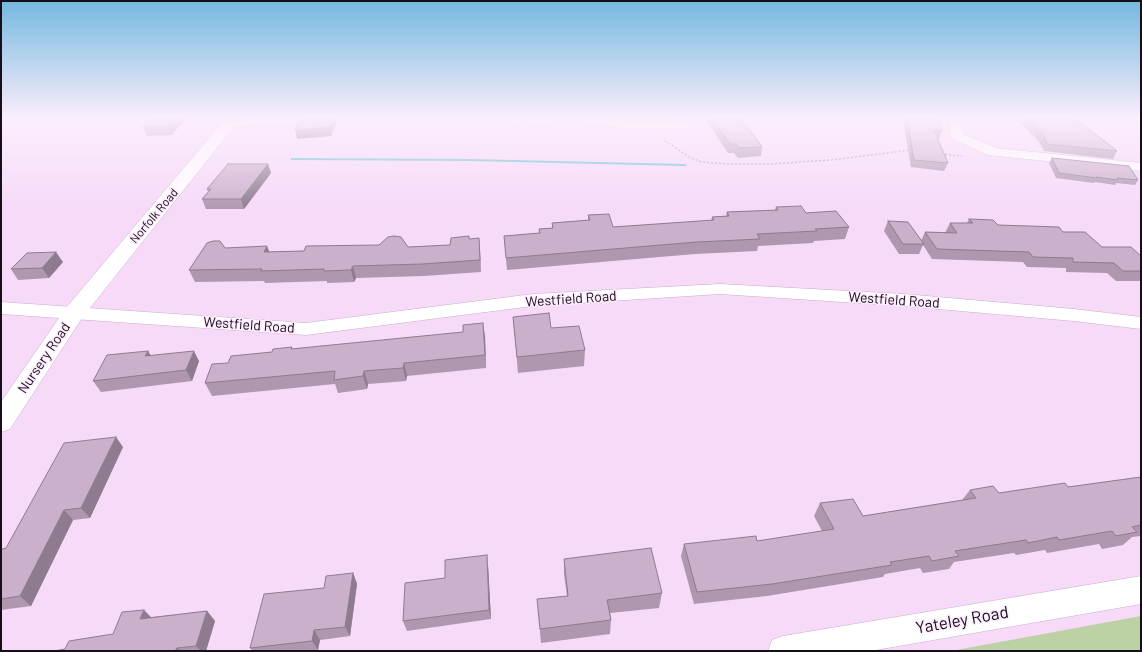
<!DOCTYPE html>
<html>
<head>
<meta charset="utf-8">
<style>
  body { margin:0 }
  #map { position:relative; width:1142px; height:652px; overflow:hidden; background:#f6daf8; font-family:Barlow,sans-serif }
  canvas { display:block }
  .frame { position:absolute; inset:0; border:2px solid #180e19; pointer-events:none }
</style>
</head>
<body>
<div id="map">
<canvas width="1142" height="652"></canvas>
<div class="frame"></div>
</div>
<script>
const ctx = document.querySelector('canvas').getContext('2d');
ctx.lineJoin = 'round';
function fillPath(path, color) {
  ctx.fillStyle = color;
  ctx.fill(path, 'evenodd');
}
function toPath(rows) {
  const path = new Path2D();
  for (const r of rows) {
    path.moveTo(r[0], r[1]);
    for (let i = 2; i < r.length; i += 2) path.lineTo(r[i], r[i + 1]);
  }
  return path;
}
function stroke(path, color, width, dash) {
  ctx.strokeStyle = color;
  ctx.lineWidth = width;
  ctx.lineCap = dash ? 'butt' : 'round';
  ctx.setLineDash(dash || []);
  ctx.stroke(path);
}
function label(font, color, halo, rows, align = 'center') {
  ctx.font = font + ' Barlow,sans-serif';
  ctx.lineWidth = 3;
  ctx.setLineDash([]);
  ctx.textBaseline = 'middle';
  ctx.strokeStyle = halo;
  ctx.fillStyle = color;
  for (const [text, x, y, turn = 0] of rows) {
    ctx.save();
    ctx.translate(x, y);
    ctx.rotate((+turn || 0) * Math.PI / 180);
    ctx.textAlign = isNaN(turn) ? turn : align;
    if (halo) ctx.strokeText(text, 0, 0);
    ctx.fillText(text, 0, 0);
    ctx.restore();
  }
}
const green = toPath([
  [1141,616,1141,651,951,651]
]);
const stream = toPath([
  [291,158,471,159,685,164,687,165,685,166,471,161,292,160,291,160,291,158]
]);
const path = toPath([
  [665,141,691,158,702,162,727,164,771,164,830,160,911,150],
  [941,154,962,156]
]);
const lane = toPath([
  [561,119,543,124,512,125,509,123,512,121,561,119]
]);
const street = toPath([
  [232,119,294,119,288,123,231,127,227,126,225,123,227,120,232,119],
  [583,119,613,119,658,122,683,121,687,122,689,125,687,128,683,129,626,129,589,123,583,119],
  [949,119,961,119,963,134,996,148,1141,163,1141,171,988,155,953,139,951,136,949,119],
  [720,284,904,294,1074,309,1141,317,1141,329,1074,321,904,306,720,294,533,306,306,335,1,314,1,302,306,323,533,294,720,284],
  [1141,576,1141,604,870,651,768,651,772,640,783,636,1141,576]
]);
const secondary = toPath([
  [225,119,240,119,82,318,10,429,1,432,1,402,66,308,225,119]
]);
const wall = toPath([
  [151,119,186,119,171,135,147,136,143,127],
  [705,119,742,119,762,147,761,156,738,158,734,153,728,153],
  [903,119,939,119,942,131,939,139,937,138,948,163,944,171,911,167],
  [1016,119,1076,119,1117,151,1113,159,1044,151,1038,140],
  [1052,158,1138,180,1135,185,1116,183,1115,185,1095,182,1094,183,1056,178,1049,163],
  [268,164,271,173,244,209,206,209,202,199,208,192,207,189],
  [776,207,806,213,849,227,845,239,814,241,813,243,758,246,757,251,695,254,507,270,504,236,539,233,539,229,552,228,552,223,588,220,588,215,613,227,711,221,712,217,726,216,727,212,775,210],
  [969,219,998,225,1063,232,1102,247,1141,256,1141,281,1116,281,1107,273,1066,272,1066,268,1027,267,1023,262,932,259,923,245,919,254,899,254,884,231,888,221,921,241,925,232,945,233,950,223,967,223],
  [479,238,481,272,424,276,356,278,354,282,327,283,327,281,265,283,264,281,195,282,189,270,225,248,270,252,408,247,450,245,470,239],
  [63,262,49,278,18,280,11,269],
  [513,317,551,328,585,350,584,366,518,373],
  [485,336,486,368,407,376,406,381,368,384,367,389,338,393,335,384,212,396,205,383,228,363,292,347,292,349],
  [148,351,151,356,199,361,192,381,101,392,93,381],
  [123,447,90,518,73,520,31,606,1,610,1,551,6,548],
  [1141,477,1141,536,1132,537,1123,545,1102,549,1099,544,1047,553,1045,550,1016,555,1014,553,954,562,949,569,923,573,920,568,885,574,883,577,767,596,694,604,681,556,684,544,757,541,822,531,814,516,820,503,863,516,962,500,970,490,999,493,1068,487],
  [564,559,662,593,659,608,610,613,611,620,610,634,541,643,537,599,567,596,564,574],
  [488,565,491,619,407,631,403,621,445,578],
  [353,573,357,584,350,636,320,640,318,650,312,651,253,651,250,648,324,588],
  [207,611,215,621,206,651,54,651,65,649,113,634,152,617]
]);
const shadedWall = toPath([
  [174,119,186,119,171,135,167,126],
  [332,119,338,119,331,136,297,139,295,130],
  [268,164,271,173,244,209,241,199],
  [479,238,480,250,481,272,480,260],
  [267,246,272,258,264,252],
  [56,252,63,262,49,278,42,268],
  [353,266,356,278,354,282,351,270],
  [483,323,485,336,486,368,485,355],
  [148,351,154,361,145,356],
  [194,351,199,361,192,381,186,370],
  [404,363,407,376,406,381,403,368],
  [364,371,368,384,367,389,363,376],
  [116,437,123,447,90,518,81,508],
  [64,510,73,520,31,606,20,596],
  [487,555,488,565,491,619,489,610],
  [353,573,357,584,350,636,345,627],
  [144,610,153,619,140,619],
  [207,611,215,621,206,651,201,651,196,646],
  [314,630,320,640,318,650,312,641],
  [177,648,180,651,175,651]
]);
const building = toPath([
  [151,119,174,119,167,126,143,127,151,119],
  [300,119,332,119,329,127,295,130,300,119],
  [712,119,742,119,762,147,739,148,736,144,730,144,712,119],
  [907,119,939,119,942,131,934,130,948,163,914,160,907,119],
  [1027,119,1076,119,1117,151,1047,144,1042,132,1027,119],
  [1052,158,1129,166,1138,180,1117,178,1118,180,1096,177,1097,178,1059,173,1052,158],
  [228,164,268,164,241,199,202,199,211,189,207,189,228,164],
  [801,206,806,213,836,211,849,227,815,229,817,231,757,234,760,239,697,242,506,258,504,236,540,233,539,229,553,228,552,223,590,220,588,215,609,214,613,227,714,220,712,217,729,216,727,212,778,210,776,207,801,206],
  [969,219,993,220,998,225,1059,227,1063,232,1085,232,1102,247,1131,247,1141,256,1141,271,1123,271,1114,263,1073,262,1073,258,1033,257,1029,252,937,249,925,232,957,233,950,223,973,223,969,219],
  [888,221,908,222,924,244,903,244,888,221],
  [394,236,401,237,408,247,450,245,451,238,469,236,469,239,479,238,480,260,422,264,353,266,351,270,324,271,324,269,261,271,262,269,189,270,207,243,213,241,220,241,225,248,267,246,264,252,304,251,306,246,379,245,388,237,394,236],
  [56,252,42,268,11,269,27,253,56,252],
  [549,313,551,328,579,326,585,350,517,357,513,317,549,313],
  [483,323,485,355,404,363,403,368,364,371,363,376,334,380,335,371,205,383,212,364,228,363,231,356,272,352,273,349,292,347,291,349,463,332,463,325,483,323],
  [148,351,145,356,194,351,186,370,93,381,107,355,148,351],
  [116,437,81,508,64,510,20,596,1,599,1,551,2,549,6,548,64,443,116,437],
  [1141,477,1141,525,1132,527,1137,532,1116,536,1112,531,1059,540,1057,537,1028,543,1026,540,955,551,959,556,932,561,929,556,890,562,892,565,772,584,697,592,684,544,756,536,757,541,834,529,820,503,853,499,863,516,976,498,970,490,993,486,999,493,1065,483,1068,487,1141,477],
  [651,548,662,593,607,600,611,620,540,629,537,599,568,596,564,559,651,548],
  [487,555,489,610,403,621,405,583,445,578,445,560,487,555],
  [353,573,345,627,314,630,312,641,250,648,264,594,324,588,326,576,353,573],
  [144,610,140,619,207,611,196,646,177,648,175,651,54,651,65,649,69,641,113,634,122,612,144,610]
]);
const farStreetnames = [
  ["Norfolk Road",154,216,-50]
];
const streetNames = [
  ["Westfield Road",571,299,-4],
  ["Westfield Road",894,300,4],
  ["Westfield Road",249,325,4],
  ["Nursery Road",44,358,-56]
];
const nearStreetnames = [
  ["Yateley Road",962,620,-10]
];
fillPath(green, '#bcd1a4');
fillPath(stream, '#63bfd2');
stroke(lane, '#c8adca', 1);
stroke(street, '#c8adca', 1);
stroke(secondary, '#c8adca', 1);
stroke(path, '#b29bb3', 1.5, [2, 2]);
fillPath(lane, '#fff');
fillPath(street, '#fff');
fillPath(secondary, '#fff');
fillPath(wall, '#af97af');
fillPath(shadedWall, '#8e7b8f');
fillPath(building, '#cbb0cc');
stroke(building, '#8e7b8f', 1);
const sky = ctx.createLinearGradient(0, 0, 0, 211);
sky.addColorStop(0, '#73b8df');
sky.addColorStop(0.56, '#fbeefc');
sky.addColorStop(1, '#fbeefc00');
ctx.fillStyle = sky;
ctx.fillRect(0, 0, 1142, 211);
label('12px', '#180e19', '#fdecfe', farStreetnames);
label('14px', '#180e19', '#fdecfe', streetNames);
label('17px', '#180e19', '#fdecfe', nearStreetnames);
</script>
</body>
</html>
